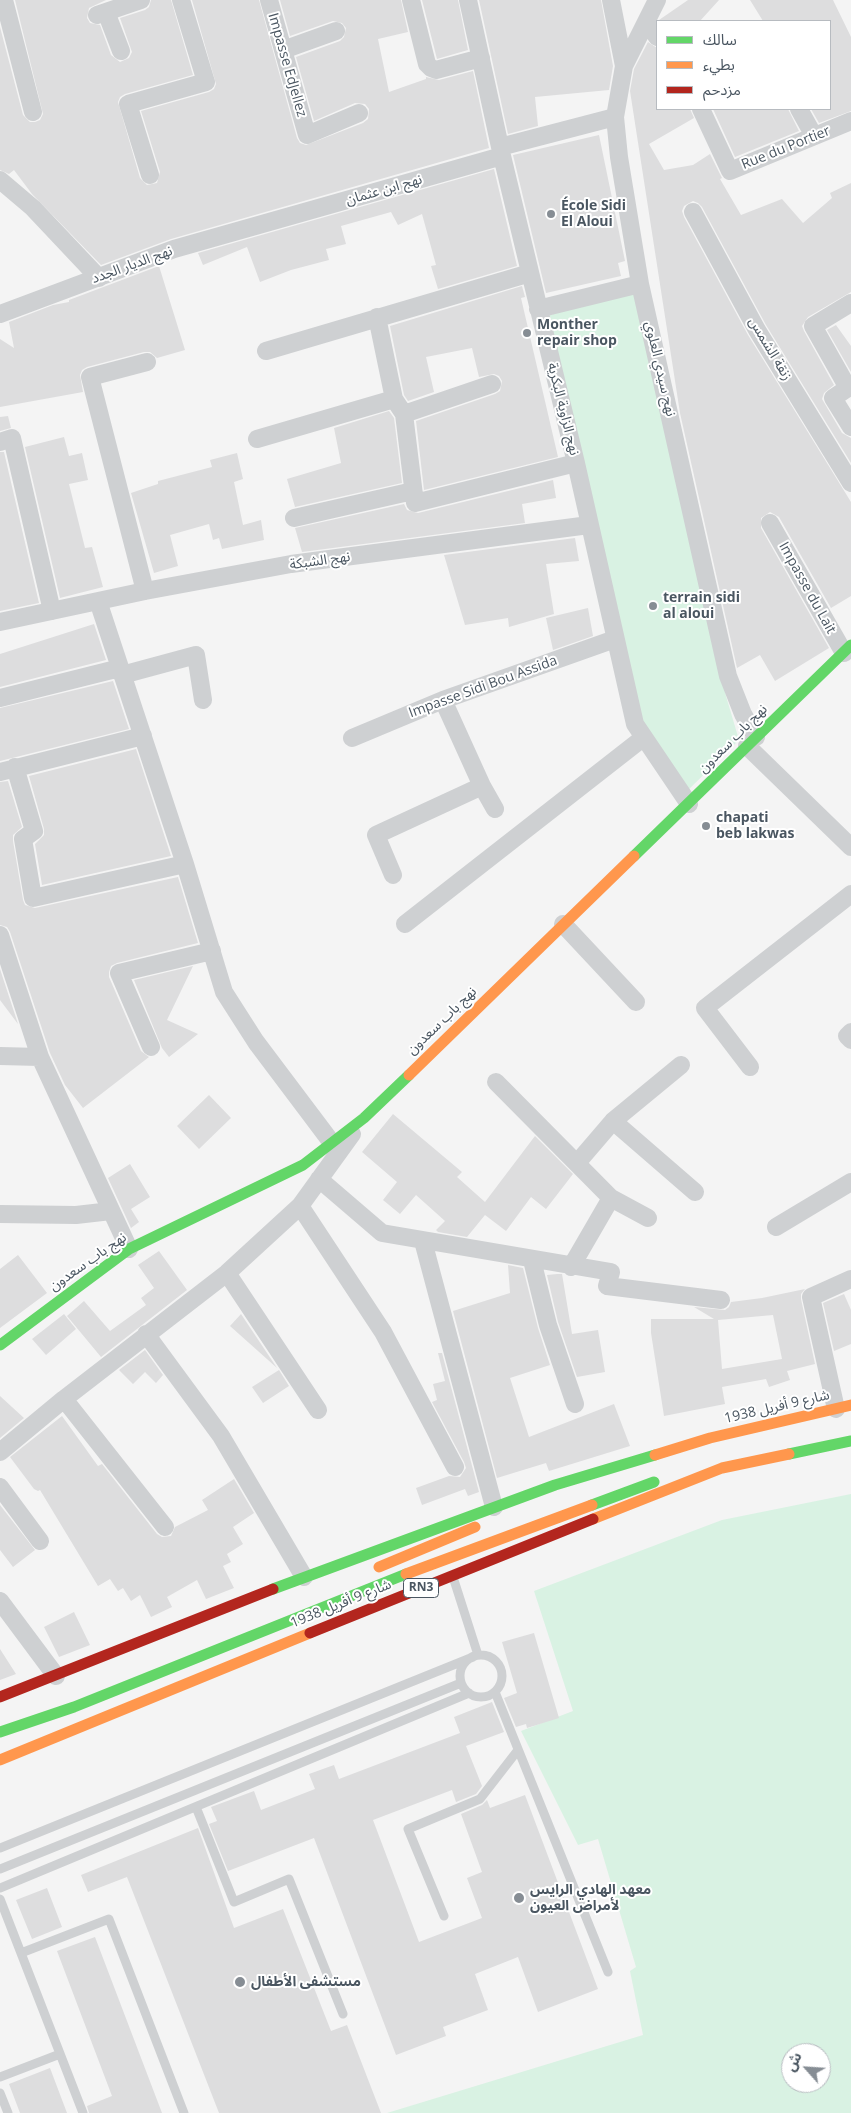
<!DOCTYPE html>
<html>
<head>
<meta charset="utf-8">
<style>
  body { margin:0 }
  #map { position:relative; width:851px; height:2113px; overflow:hidden; background:#f4f4f4; font-family:"Open Sans","Noto Sans Arabic",sans-serif }
  canvas { display:block }
  .legend { position:absolute; left:656px; top:20px; width:175px; height:90px; box-sizing:border-box; background:#fff; border:1px solid #b7bbc0; margin:0; padding:6px 9px; list-style:none; font-size:15px; color:#4a5661 }
  .legend li { display:flex; align-items:center; gap:10px; height:25px }
  .legend b { width:25px; border:1px solid #b7bbc0 }
  .north { position:absolute; left:781px; top:2043px; width:50px; height:50px; box-sizing:border-box; background:#fff; border:1px solid #b7bbc0; border-radius:50%; rotate:296deg; font-size:14px; font-weight:700; line-height:20px; text-align:center; color:#4a5661 }
  .north::after { content:''; display:block; margin:auto; width:18px; height:22px; background:#868d94; clip-path:polygon(50% 0,100% 100%,50% 72%,0 100%) }
</style>
</head>
<body>
<div id="map">
<canvas width="851" height="2113"></canvas>
<ul class="legend">
<li><b style="height:6px;background:#63d668"></b>سالك</li>
<li><b style="height:6px;background:#ff974d"></b>بطيء</li>
<li><b style="height:6px;background:#b3261e"></b>مزدحم</li>
</ul>
<div class="north">ش</div>
</div>
<script>
const ctx = document.querySelector('canvas').getContext('2d');
ctx.lineJoin = 'round';
function fillPath(path, color) {
  ctx.fillStyle = color;
  ctx.fill(path, 'evenodd');
}
function toPath(rows) {
  const path = new Path2D();
  for (const r of rows) {
    if (r.length === 3) {
      path.moveTo(r[0] + r[2], r[1]);
      path.arc(r[0], r[1], r[2], 0, 2 * Math.PI);
      continue;
    }
    path.moveTo(r[0], r[1]);
    for (let i = 2; i < r.length; i += 2) path.lineTo(r[i], r[i + 1]);
  }
  return path;
}
function stroke(path, color, width, dash) {
  ctx.strokeStyle = color;
  ctx.lineWidth = width;
  ctx.lineCap = dash ? 'butt' : 'round';
  ctx.setLineDash(dash || []);
  ctx.stroke(path);
}
function label(font, color, halo, rows, align = 'center') {
  ctx.font = font + ' "Open Sans","Noto Sans Arabic",sans-serif';
  ctx.lineWidth = 4;
  ctx.setLineDash([]);
  ctx.textBaseline = 'middle';
  ctx.strokeStyle = halo;
  ctx.fillStyle = color;
  for (const [text, x, y, turn = 0] of rows) {
    ctx.save();
    ctx.translate(x, y);
    ctx.rotate((+turn || 0) * Math.PI / 180);
    ctx.textAlign = isNaN(turn) ? turn : align;
    if (halo) ctx.strokeText(text, 0, 0);
    ctx.fillText(text, 0, 0);
    ctx.restore();
  }
}
const green = toPath([
  [639,291,726,696,739,740,684,794,641,727,546,316],
  [851,1494,851,2113,387,2113,643,2035,630,1971,636,1967,598,1839,578,1845,521,1731,573,1711,534,1591,722,1520],
  [791,2053,821,2053,821,2083,791,2083]
]);
const building = toPath([
  [15,0,106,0,89,8,87,18,90,23,100,25,111,55,120,62,129,58,132,52,120,18,145,10,149,7,151,0,171,0,193,75,125,94,120,97,118,102,140,178,147,185,157,183,160,172,141,111,209,92,214,89,216,84,192,0,259,0,297,138,300,143,306,145,363,123,368,119,369,109,365,104,355,103,314,121,296,57,340,41,344,37,346,28,342,23,333,21,290,36,280,0,401,0,408,32,378,39,389,92,426,79,426,77,439,80,473,71,489,148,171,239,101,265,32,194,14,170,9,174,0,170,0,27,23,115,30,122,35,122,40,120,43,114],
  [422,0,458,0,468,50,437,59],
  [479,0,601,0,613,66,609,90,535,97,538,126,508,134],
  [688,0,719,0,700,21,660,21,659,20],
  [750,0,833,0,851,37,851,111,819,123,811,109,830,109,830,21,763,21],
  [648,42,657,48,657,109,690,109,694,118,649,144,664,170,693,165,710,154,722,178,720,179,741,215,782,199,803,223,832,198,830,193,851,183,851,292,808,317,802,326,804,331,834,385,824,393,822,399,842,433,851,438,851,463,766,325,702,207,698,203,693,201,684,206,682,211,684,217,748,335,851,502,851,596,831,608,779,517,770,512,761,518,761,528,829,648,775,681,760,655,737,668,680,413,630,91,634,69],
  [713,109,788,109,799,131,735,157],
  [599,135,625,261,618,263,621,276,546,293,513,155],
  [494,169,517,266,438,289,431,266,436,265,422,214,398,225,391,212,341,226,346,244,326,249,329,260,291,270,260,282,247,247,203,265,198,253],
  [159,266,185,350,157,358,150,352,144,352,87,367,82,370,80,375,83,392,0,407,0,339,14,348,9,322,53,305,69,302,69,300],
  [522,286,525,297,521,298,558,457,424,490,416,421,495,394,500,391,502,381,499,376,494,374,479,377,472,348,426,357,434,392,408,401,404,395,390,326],
  [836,325,851,346,851,372,827,330],
  [389,411,394,418,402,483,295,507,287,479,341,463,334,428],
  [8,416,11,428,0,431,0,417],
  [64,437,69,456,82,453,88,480,69,484,85,548,92,547,103,587,60,598,25,447],
  [0,452,4,452,39,603,0,611],
  [237,453,243,479,234,482,243,525,261,520,264,540,222,549,219,538,213,540,209,524,170,535,178,566,154,573,131,493,158,484,158,481,212,467,210,460],
  [553,480,556,498,522,504,525,523,302,552,295,528,404,504,407,510,418,513],
  [575,538,579,561,546,564,554,614,509,627,508,618,465,625,444,555],
  [588,608,593,636,553,650,546,618],
  [94,624,106,660,0,687,0,654],
  [113,681,129,729,0,761,0,708],
  [136,749,171,856,42,885,35,844,44,835,44,829,29,776],
  [8,781,22,827,13,835,13,841,23,900,25,905,35,908,178,877,198,943,117,963,111,966,109,972,109,977,141,1051,149,1057,83,1108,65,1085,50,1053,10,932,7,927,0,925,0,782],
  [193,966,167,1020,198,1034,169,1057,162,1048,134,980],
  [0,969,18,1024,0,1000],
  [209,1095,231,1118,199,1149,177,1126],
  [393,1114,462,1172,457,1177,485,1202,535,1136,573,1174,546,1209,531,1197,506,1231,485,1215,467,1237,438,1232,436,1230,445,1221,416,1195,400,1214,383,1200,397,1182,362,1152],
  [130,1164,150,1197,131,1209,139,1222,131,1228,108,1178],
  [159,1251,187,1290,101,1357,67,1316,84,1301,110,1331,146,1305,141,1298,154,1288,138,1265],
  [18,1255,47,1293,0,1328,0,1269],
  [508,1265,523,1268,538,1328,550,1365,510,1378,529,1437,614,1404,630,1446,549,1471,546,1463,497,1478,453,1311,510,1293],
  [557,1274,562,1274,572,1334,598,1330,605,1372,577,1377,558,1322,547,1275],
  [805,1289,801,1294,801,1299,815,1364,787,1371,790,1380,769,1387,766,1379,722,1387,725,1404,664,1416,651,1333,651,1319,714,1319,694,1307,725,1310,729,1307,731,1302,762,1298],
  [773,1315,782,1359,722,1369,718,1320],
  [844,1294,851,1310,851,1344,834,1351,823,1303],
  [64,1314,76,1329,46,1355,32,1339],
  [241,1314,277,1368,230,1326],
  [145,1350,163,1375,156,1383,145,1372,133,1384,119,1370],
  [438,1353,442,1353,479,1492,468,1496,465,1489,422,1505,416,1488,449,1476,460,1477,466,1468,464,1462,432,1402,437,1400,433,1384,445,1381],
  [279,1370,289,1386,263,1403,252,1387],
  [0,1396,24,1418,0,1438],
  [62,1416,98,1466,102,1464,157,1534,162,1537,171,1536,175,1527,208,1510,202,1500,234,1479,254,1513,233,1527,243,1544,227,1554,231,1562,223,1566,234,1588,206,1599,197,1580,167,1597,172,1607,151,1617,140,1595,131,1601,123,1588,118,1591,110,1579,98,1586,40,1490,38,1491,34,1489,10,1457],
  [0,1505,35,1550,13,1567,0,1550],
  [74,1612,90,1645,59,1657,44,1627],
  [534,1633,559,1718,527,1728,526,1724,516,1727,504,1698,517,1693,502,1642],
  [0,1649,16,1674,0,1680],
  [492,1702,504,1732,466,1746,482,1786,476,1794,456,1802,452,1790,373,1820,419,1942,482,1918,467,1878,482,1872,461,1814,482,1805,487,1800,490,1808,525,1795,598,1989,538,2012,518,1957,475,1974,488,2010,443,2027,446,2036,396,2055,314,1838,228,1871,209,1824,217,1821,211,1807,254,1791,261,1810,315,1789,309,1774,334,1765,339,1779,460,1733,454,1717],
  [198,1828,234,1928,283,1909,331,2031,347,2025,381,2113,219,2113,127,1877,88,1892,81,1875],
  [47,1888,62,1927,32,1939,16,1900],
  [95,1937,162,2113,89,2113,87,2106,112,2096,57,1951],
  [50,2068,67,2113,20,2113,9,2084]
]);
const lane = toPath([
  [453,1577,478,1655],
  [481,1676,21],
  [495,1692,608,1972],
  [196,1807,234,1902,289,1879,343,2014],
  [0,1848,473,1657],
  [0,1869,461,1683],
  [0,1888,469,1693],
  [0,1899,83,2113],
  [444,1916,408,1829,480,1799,518,1750],
  [21,1953,109,1919,184,2113],
  [0,2077,60,2054],
  [0,2093,8,2113]
]);
const street = toPath([
  [4,0,33,112],
  [269,0,307,135,359,113],
  [411,0,427,64,431,68,436,70,481,58],
  [468,0,502,156,576,463,635,724,689,804],
  [611,0,624,66],
  [657,0,624,66,615,117,619,157,640,284,728,676,743,714,756,737],
  [106,12,121,51],
  [97,15,141,0],
  [647,21,657,37],
  [283,50,336,31],
  [701,109,730,171,851,121],
  [799,109,814,136],
  [500,147,615,117],
  [150,175,128,104,206,82,181,0],
  [0,180,33,208,99,278],
  [693,212,757,330,851,483],
  [851,303,813,326,848,388,833,398,851,427],
  [538,309,640,284],
  [0,314,174,249,502,156],
  [377,317,394,399,404,414,415,503,576,463],
  [266,351,530,273],
  [404,414,492,384],
  [257,439,394,399],
  [0,442,12,438,52,611],
  [294,518,413,491],
  [770,523,844,653],
  [145,591,90,377,147,362],
  [98,601,185,864,224,992,256,1042,332,1143],
  [0,622,145,591,291,564,589,525],
  [122,675,196,655,203,700],
  [0,698,120,668],
  [443,700,482,786,495,809],
  [352,738,443,700,615,639],
  [747,746,851,847],
  [15,767,34,831,23,839,33,898,185,864],
  [0,772,143,736],
  [393,875,376,835,482,786],
  [405,924,643,738],
  [563,924,636,1002],
  [0,935,40,1057,129,1249],
  [851,1032,847,1036,851,1040],
  [151,1047,119,973,212,951],
  [0,1056,40,1057],
  [750,1067,705,1008,851,894],
  [496,1082,611,1198,648,1218],
  [613,1121,695,1192],
  [577,1163,613,1121,681,1065],
  [319,1179,382,1233,611,1272,607,1286,721,1300],
  [300,1206,383,1332,455,1467],
  [0,1214,76,1215,111,1211],
  [776,1227,851,1182],
  [423,1241,494,1507],
  [532,1260,548,1325,575,1404],
  [571,1267,611,1198],
  [227,1273,318,1410],
  [146,1334,221,1436,304,1577],
  [64,1399,165,1527],
  [836,1409,811,1297,851,1279],
  [0,1452,64,1399,227,1273,300,1206,352,1134],
  [0,1487,40,1541],
  [0,1601,56,1676]
]);
const fast = toPath([
  [634,856,851,645],
  [0,1345,129,1249,303,1165,364,1118,409,1075],
  [789,1454,851,1441],
  [592,1505,654,1482],
  [273,1589,555,1485,655,1455],
  [0,1732,74,1707,406,1574]
]);
const slow = toPath([
  [409,1075,634,856],
  [655,1455,710,1438,851,1405],
  [593,1519,722,1468,789,1454],
  [379,1567,475,1527],
  [406,1574,592,1505],
  [0,1760,310,1633]
]);
const jam = toPath([
  [310,1633,593,1519],
  [0,1697,273,1589]
]);
const markers = [
  [551,214,5,"#868d94"],
  [527,333,5,"#868d94"],
  [653,606,5,"#868d94"],
  [706,826,5,"#868d94"],
  [519,1898,6,"#868d94"],
  [240,1982,6,"#868d94"]
];
const shields = [
  [421,1588,35]
];
const shieldNames = [
  ["RN3",421,1588]
];
const streetNames = [
  ["Impasse EdJellez",287,65,74],
  ["Rue du Portier",786,148,-22],
  ["نهج ابن عثمان",384,190,-16],
  ["نهج الديار الجدد",132,265,-20],
  ["زنقة الشمس",770,349,59],
  ["نهج سيدي العلوي",660,369,77],
  ["نهج الزاوية البكرية",563,409,76],
  ["نهج الشبكة",320,561,-8],
  ["Impasse du Lait",807,588,61],
  ["Impasse Sidi Bou Assida",483,687,-20],
  ["نهج باب سعدون",733,739,-45],
  ["نهج باب سعدون",442,1021,-44],
  ["نهج باب سعدون",88,1262,-35],
  ["شارع 9 أفريل 1938",777,1407,-13],
  ["شارع 9 أفريل 1938",341,1604,-22]
];
const poiNames = [
  ["École Sidi",561,206],
  ["El Aloui",561,222],
  ["Monther",537,325],
  ["repair shop",537,341],
  ["terrain sidi",663,598],
  ["al aloui",663,614],
  ["chapati",716,818],
  ["beb lakwas",716,834],
  ["معهد الهادي الرايس",530,1890],
  ["لأمراض العيون",530,1906],
  ["مستشفى الأطفال",251,1982]
];
fillPath(green, '#d9f2e3');
fillPath(building, '#ddddde');
stroke(lane, '#ced0d2', 9);
stroke(street, '#ced0d2', 18);
stroke(fast, '#63d668', 11);
stroke(slow, '#ff974d', 11);
stroke(jam, '#b3261e', 11);
for (const [x, y, r, color] of markers) {
  const dot = new Path2D();
  dot.arc(x, y, r, 0, 2 * Math.PI);
  ctx.fillStyle = color;
  ctx.fill(dot);
  stroke(dot, '#fff', 2);
}
for (const [x, y, w] of shields) {
  const box = new Path2D();
  box.roundRect(x - w / 2, y - 9.5, w, 19, 4);
  ctx.fillStyle = '#fff';
  ctx.fill(box);
  stroke(box, '#4a5661', 1);
}
label('bold 12px', '#4a5661', null, shieldNames);
label('14px', '#4a5661', '#fff', streetNames);
label('bold 14px', '#4a5661', '#fff', poiNames, 'left');
</script>
</body>
</html>
